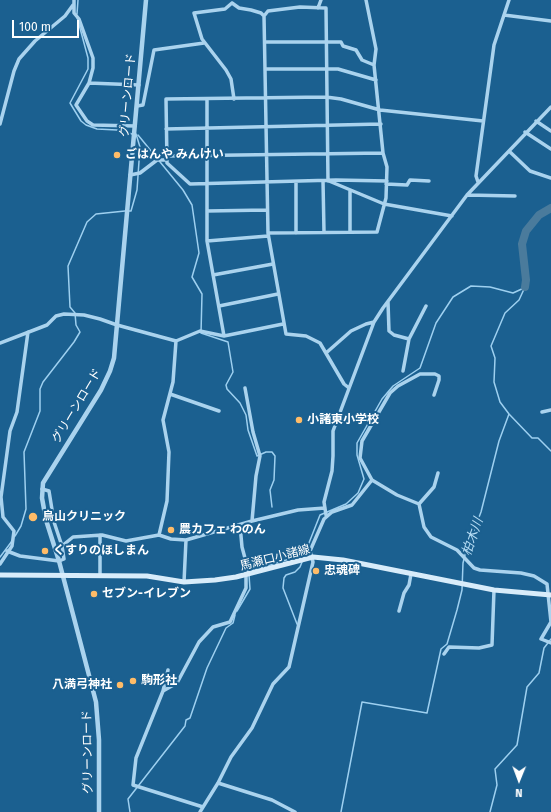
<!DOCTYPE html>
<html>
<head>
<meta charset="utf-8">
<style>
  body { margin:0 }
  #map { position:relative; width:551px; height:812px; overflow:hidden; background:#1b6090; font-family:"Fira Sans",sans-serif }
  canvas { display:block }
  .north { position:absolute; left:499px; top:760px; width:40px; height:40px; -webkit-text-stroke:3px #1b6090; paint-order:stroke; rotate:181deg; font-size:11px; font-weight:700; line-height:16px; text-align:center; color:#fff }
  .north::after { content:''; display:block; margin:auto; width:14px; height:18px; background:#fff; clip-path:polygon(50% 0,100% 100%,50% 72%,0 100%) }
  .scale { position:absolute; left:12px; top:20px; width:67px; height:18px; box-sizing:border-box; border:2px solid #fff; border-top:0; padding-left:5px; font-size:12px; line-height:14px; white-space:nowrap; color:#fff; -webkit-text-stroke:3px #1b6090; paint-order:stroke }
</style>
</head>
<body>
<div id="map">
<canvas width="551" height="812"></canvas>
<div class="north">N</div>
<div class="scale">100 m</div>
</div>
<script>
const ctx = document.querySelector('canvas').getContext('2d');
ctx.lineJoin = 'round';
function toPath(rows) {
  const path = new Path2D();
  for (const r of rows) {
    path.moveTo(r[0], r[1]);
    for (let i = 2; i < r.length; i += 2) path.lineTo(r[i], r[i + 1]);
  }
  return path;
}
function stroke(path, color, width, dash) {
  ctx.strokeStyle = color;
  ctx.lineWidth = width;
  ctx.lineCap = dash ? 'butt' : 'round';
  ctx.setLineDash(dash || []);
  ctx.stroke(path);
}
function label(font, color, halo, rows, align = 'center') {
  ctx.font = font + ' "Fira Sans","Noto Sans JP",sans-serif';
  ctx.lineWidth = 4;
  ctx.setLineDash([]);
  ctx.textBaseline = 'middle';
  ctx.strokeStyle = halo;
  ctx.fillStyle = color;
  for (const [text, x, y, turn = 0] of rows) {
    ctx.save();
    ctx.translate(x, y);
    ctx.rotate((+turn || 0) * Math.PI / 180);
    ctx.textAlign = isNaN(turn) ? turn : align;
    if (halo) ctx.strokeText(text, 0, 0);
    ctx.fillText(text, 0, 0);
    ctx.restore();
  }
}
const stream = toPath([
  [77,14,78,0],
  [77,17,88,58,88,69,70,103,81,121,86,125,97,129,117,130,132,134],
  [138,135,183,190,192,205,199,253,192,277,202,294,201,333,228,342,233,372,226,385,227,389,240,403,246,415,248,430,257,456,266,452,272,452,275,456,274,480,270,490,272,507],
  [129,211,131,211,137,190,140,147,136,134],
  [509,414,532,438,538,438,551,451],
  [15,536,21,526,26,509,24,452,40,411,40,389,43,382,74,342,80,332,76,325,75,313,70,307,68,266,87,222,96,214,125,211],
  [0,557,12,541],
  [303,558,320,515,346,504,358,493,364,479,357,455,357,443,382,399,393,386,420,368,436,323,453,297,471,286,490,287,513,293,524,288],
  [251,571,305,554],
  [237,611,250,589,249,575],
  [297,624,283,588,284,578,286,575,295,572,300,567,302,562],
  [130,812,128,799,185,726,186,720,190,718,207,668,226,628,233,623,235,615],
  [341,812,362,702,427,713,441,649,447,644,457,610,462,590,463,563,466,551,481,512,499,441,509,414,500,402,494,382,495,358,491,346,505,313,519,300,525,287],
  [490,812,497,785,495,769,517,745,527,687,539,673,544,648,551,639]
]);
const river = toPath([
  [525,287,526,280,522,244,526,231,539,215,551,208]
]);
const minor = toPath([
  [74,0,74,13,79,19,93,58,93,68,89,83,76,105,87,121,93,125,135,126],
  [366,0,376,49,374,65],
  [232,3,239,8,251,10,261,13,264,16,268,233,286,334,306,336,320,343,344,384,349,388],
  [232,3,225,9,194,13,202,39,226,70,231,79,234,99],
  [318,8,321,0],
  [504,15,551,21],
  [264,16,268,11,300,7,326,8,328,181],
  [265,42,341,42,343,46,356,50,362,60,374,65,383,153,387,167,386,198,377,232,268,233],
  [265,69,338,69,376,80],
  [89,83,139,85],
  [207,99,207,241,224,336],
  [137,106,143,105,154,50,204,43],
  [536,121,551,131],
  [0,124,14,71,19,59,35,41,65,16,73,5],
  [166,129,381,124],
  [525,132,551,149],
  [509,151,530,171,551,178],
  [167,156,383,153],
  [130,175,140,173,157,160,167,160],
  [323,181,324,232],
  [329,181,384,204,452,216],
  [387,181,336,180,190,184,167,163,166,99,326,97,341,99,380,110,483,121],
  [296,182,296,233],
  [478,182,476,176,491,67,494,45,509,0],
  [386,184,407,185,410,180,429,181],
  [350,190,350,232],
  [467,195,515,196],
  [207,211,267,210],
  [207,241,268,236],
  [213,275,273,264],
  [388,302,389,331,394,335,409,339],
  [219,306,278,294],
  [0,343,47,325,56,316,64,314,84,315,100,319,117,325,176,341,200,331,224,336,283,324],
  [326,353,351,331,366,324,374,322],
  [403,371,409,339,426,306],
  [245,388,253,432,260,456,256,476,252,521],
  [170,394,219,411],
  [434,395,439,380,439,376,435,374,420,374,398,386,390,393,362,441,360,458,372,480,397,495,419,504,424,527,431,537,457,550,474,568,480,570,521,573,534,576,547,584,551,622,541,639,551,643],
  [542,412,551,410],
  [42,489,49,491,54,522,62,546],
  [419,504,434,487,438,473],
  [326,515,324,502,332,471,333,456,333,431,374,322,383,308,467,195,551,107],
  [240,525,242,547,249,573],
  [100,535,100,575],
  [159,535,167,501,169,452,163,420,173,382,176,341],
  [7,551,20,556,59,561,64,559,62,546,73,537,102,535,126,541,159,535,171,539,186,540,252,521,298,510,325,508],
  [0,564,12,546,14,531,3,517,1,497,10,431,17,412,28,332],
  [184,582,186,540],
  [399,611,404,593,409,585,411,574],
  [444,654,449,647,479,648,492,645,494,590],
  [168,670,163,691,136,758,133,785,203,807],
  [163,691,177,683,199,642,213,627,230,622,246,588,246,574],
  [218,783,272,800,295,812],
  [200,812,218,783,231,757,252,728,273,684,289,667,313,562,310,551,324,519,332,512,352,505,372,480]
]);
const tertiary = toPath([
  [99,812,99,740,96,702,59,561,46,520,42,498,43,483,101,390,110,371,114,358,146,0]
]);
const secondary = toPath([
  [0,575,147,576,184,582,215,580,236,577,313,557,343,560,494,590,551,595]
]);
const markers = [
  [117,155,4,"#ffbc68"],
  [299,420,4,"#ffbc68"],
  [33,517,5,"#ffbc68"],
  [171,530,4,"#ffbc68"],
  [45,551,4,"#ffbc68"],
  [316,571,4,"#ffbc68"],
  [94,594,4,"#ffbc68"],
  [133,681,4,"#ffbc68"],
  [120,685,4,"#ffbc68"]
];
const streetNames = [
  ["グリーンロード",128,95,-85],
  ["グリーンロード",77,406,-59],
  ["馬瀬口小諸線",275,558,-14],
  ["グリーンロード",88,752,-91]
];
const poiNames = [
  ["ごはんや みんけい",125,155],
  ["小諸東小学校",307,420],
  ["烏山クリニック",42,517],
  ["農カフェ わのん",179,530],
  ["くすりのほしまん",53,551],
  ["忠魂碑",324,571],
  ["セブン-イレブン",102,594],
  ["駒形社",141,681],
  ["八満弓神社",112,685,"right"]
];
const waterNames = [
  ["柏木川",473,537,-71]
];
stroke(stream, '#9ed0f0', 1.5);
stroke(river, '#4a7b9c', 8);
stroke(minor, '#aad3ee', 3.5);
stroke(tertiary, '#aad3ee', 4.5);
stroke(secondary, '#d8ecfa', 5);
for (const [x, y, r, color] of markers) {
  const dot = new Path2D();
  dot.arc(x, y, r, 0, 2 * Math.PI);
  ctx.fillStyle = color;
  ctx.fill(dot);
  stroke(dot, '#1b6090', 1.5);
}
label('12px', '#fff', '#1b6090', streetNames);
label('bold 12px', '#fff', '#1b6090', poiNames, 'left');
label('italic 13px', '#b7ddf5', '#1b6090', waterNames);
</script>
</body>
</html>
